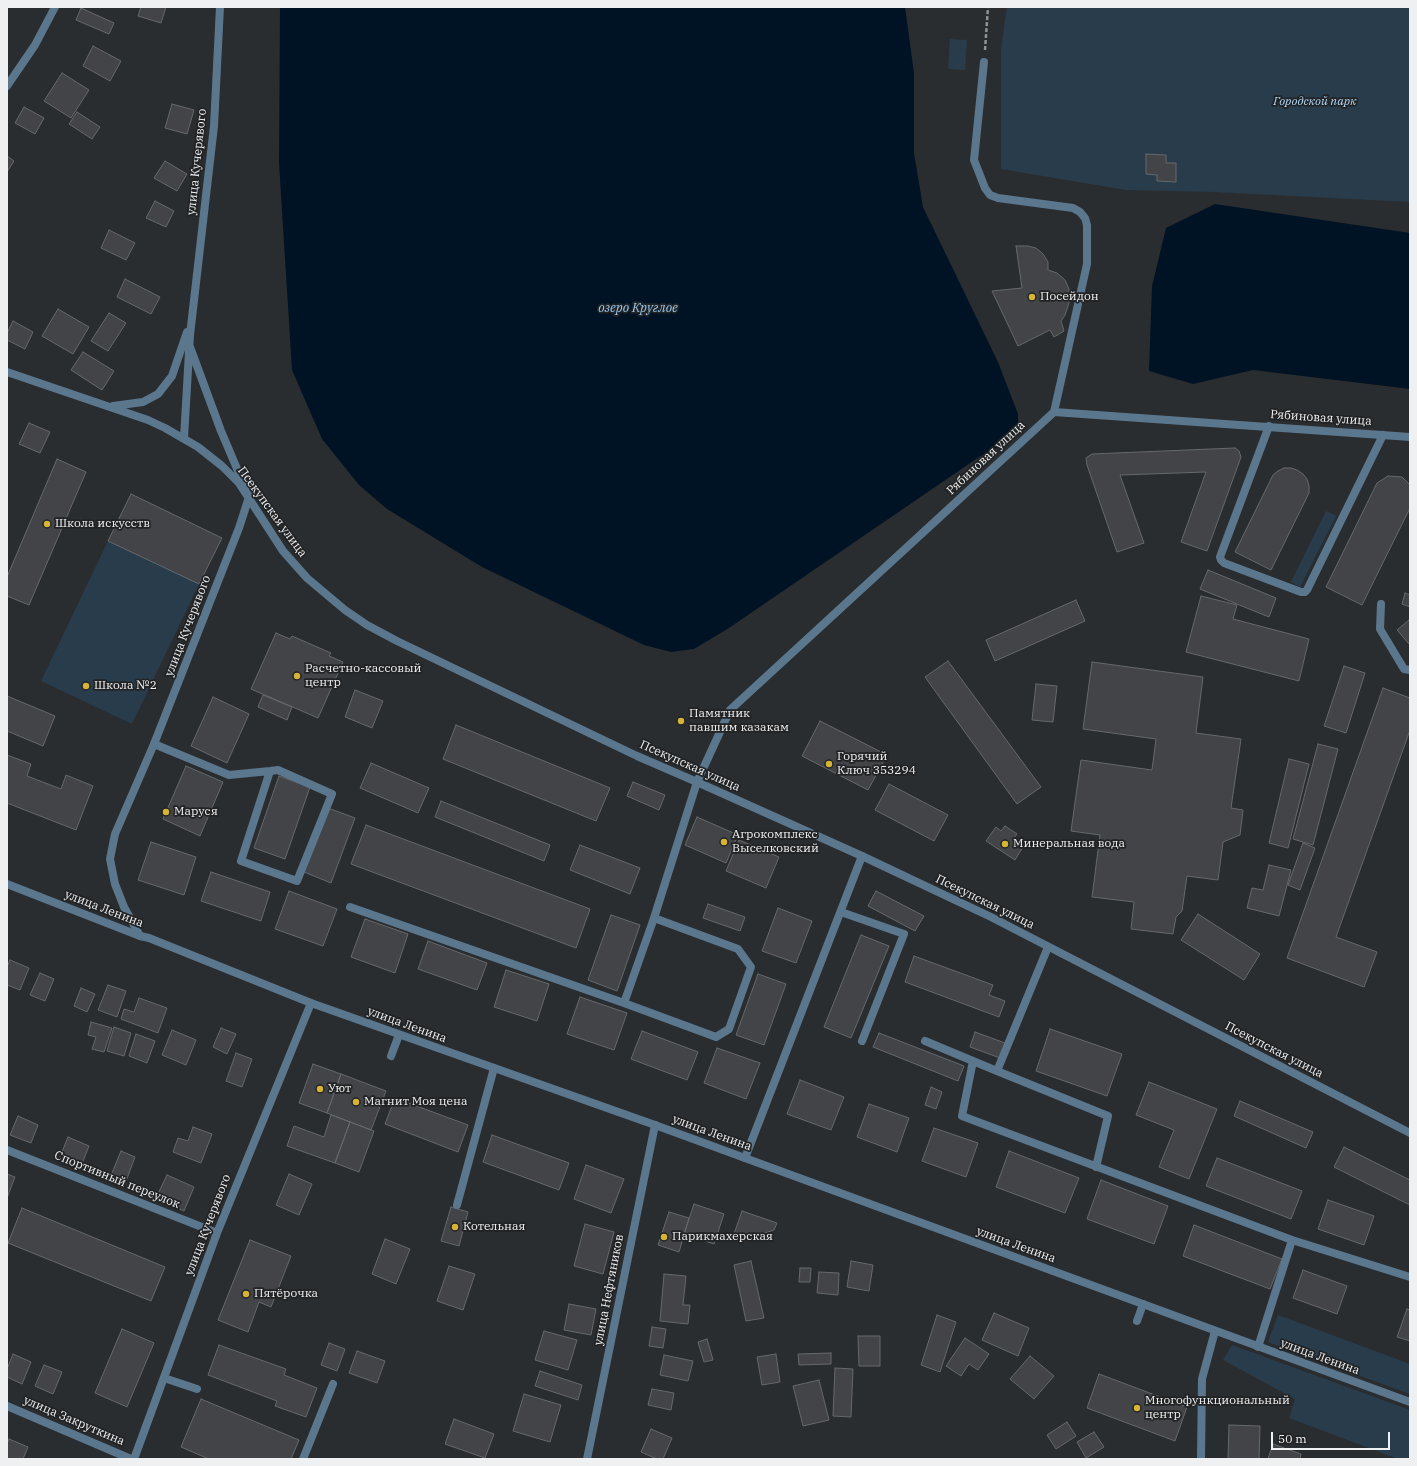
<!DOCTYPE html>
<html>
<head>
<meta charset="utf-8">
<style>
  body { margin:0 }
  #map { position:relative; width:1417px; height:1466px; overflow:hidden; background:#2a2d2f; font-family:"IBM Plex Serif",serif }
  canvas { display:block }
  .frame { position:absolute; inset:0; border:8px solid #eff0f2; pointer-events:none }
  .scale { position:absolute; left:1271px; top:1432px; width:119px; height:18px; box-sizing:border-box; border:2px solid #eff0f2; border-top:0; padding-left:5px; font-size:12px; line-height:14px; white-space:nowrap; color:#eff0f2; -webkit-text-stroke:3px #212325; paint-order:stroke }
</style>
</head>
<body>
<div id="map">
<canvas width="1417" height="1466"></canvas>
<div class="frame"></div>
<div class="scale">50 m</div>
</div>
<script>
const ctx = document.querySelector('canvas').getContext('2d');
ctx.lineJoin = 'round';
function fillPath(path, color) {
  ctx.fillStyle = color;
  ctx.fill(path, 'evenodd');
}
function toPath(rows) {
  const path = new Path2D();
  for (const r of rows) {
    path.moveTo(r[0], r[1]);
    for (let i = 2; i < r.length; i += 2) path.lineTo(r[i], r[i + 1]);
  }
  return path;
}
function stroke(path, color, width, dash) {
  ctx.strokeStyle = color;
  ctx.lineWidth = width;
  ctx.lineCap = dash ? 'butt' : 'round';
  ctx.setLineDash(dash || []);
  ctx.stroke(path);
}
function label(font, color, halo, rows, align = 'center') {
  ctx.font = font + ' "IBM Plex Serif",serif';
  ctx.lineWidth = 3.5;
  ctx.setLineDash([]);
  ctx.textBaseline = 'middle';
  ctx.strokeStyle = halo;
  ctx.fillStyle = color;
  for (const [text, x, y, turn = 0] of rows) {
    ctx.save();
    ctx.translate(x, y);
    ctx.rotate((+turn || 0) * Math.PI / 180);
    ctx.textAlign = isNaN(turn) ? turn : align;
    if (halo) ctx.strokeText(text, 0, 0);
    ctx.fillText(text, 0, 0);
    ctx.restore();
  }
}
const green = toPath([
  [1007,7,1410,7,1410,202,1215,192,1126,190,1001,169,1001,49],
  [950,39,967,40,965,70,948,69],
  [1326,511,1336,516,1300,587,1291,582],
  [108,541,199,584,132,724,41,681],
  [1278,1315,1410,1364,1410,1394,1268,1342],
  [1232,1345,1410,1410,1410,1459,1398,1459,1289,1418,1295,1399,1223,1360]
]);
const water = toPath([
  [280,7,905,7,914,73,914,153,923,207,998,362,1018,414,1018,430,1008,442,979,457,729,628,694,649,671,652,644,645,482,567,387,509,359,485,322,439,292,370,279,163],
  [1215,204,1410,233,1410,389,1253,370,1193,384,1149,371,1152,286,1166,228]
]);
const building = toPath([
  [141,7,166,7,161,23,138,16,141,7],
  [81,8,114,23,109,34,76,20,81,8],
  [93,46,121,61,110,81,83,66,93,46],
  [62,73,89,90,71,118,44,101,62,73],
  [172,104,194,110,187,134,165,128,172,104],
  [24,107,44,118,35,134,15,123,24,107],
  [77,112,100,127,92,139,69,124,77,112],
  [1146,154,1166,155,1166,163,1176,163,1176,182,1157,181,1157,175,1146,174,1146,154],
  [7,156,14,161,7,172,7,156],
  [165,161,187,174,177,191,154,178,165,161],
  [155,201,174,211,166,227,146,218,155,201],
  [109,230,135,243,126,260,101,248,109,230],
  [1016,246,1028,246,1036,248,1043,254,1048,262,1048,270,1057,273,1065,280,1069,289,1069,303,1065,315,1061,321,1064,331,1054,337,1050,330,1018,346,992,291,1022,288,1016,246],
  [125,279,160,297,151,314,117,297,125,279],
  [58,309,89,327,73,354,42,336,58,309],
  [109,313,126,323,108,351,91,341,109,313],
  [13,321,33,332,25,349,7,340,7,333,13,321],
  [83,352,114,371,102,390,71,370,83,352],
  [29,423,50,432,40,453,19,444,29,423],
  [1235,448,1239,451,1241,457,1207,551,1181,542,1206,472,1120,475,1144,543,1117,552,1087,465,1086,458,1092,454,1235,448],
  [57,459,86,472,29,605,7,596,7,577,57,459],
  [1284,468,1291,468,1297,470,1303,474,1307,479,1309,486,1309,493,1271,570,1235,552,1273,475,1278,471,1284,468],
  [1388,476,1402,477,1410,485,1410,508,1362,605,1326,587,1377,483,1388,476],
  [131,494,222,538,199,584,108,541,131,494],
  [1208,570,1276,598,1269,617,1200,589,1208,570],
  [1405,593,1410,595,1410,607,1402,604,1405,593],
  [1201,596,1237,605,1233,619,1309,639,1299,681,1186,652,1201,596],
  [1076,600,1085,621,995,661,986,640,1076,600],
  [1409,620,1410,621,1410,645,1397,630,1409,620],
  [276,633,290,639,292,636,331,653,329,656,343,662,318,718,251,689,276,633],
  [948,661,1041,787,1017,804,925,677,948,661],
  [1092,662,1203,677,1196,733,1241,739,1231,808,1243,810,1240,835,1223,842,1218,880,1187,876,1182,911,1176,917,1173,934,1131,929,1134,902,1092,897,1100,835,1071,831,1081,760,1152,770,1156,739,1083,729,1092,662],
  [1344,666,1365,673,1346,733,1324,726,1344,666],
  [1036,684,1057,686,1053,722,1032,720,1036,684],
  [1383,688,1410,698,1410,730,1336,937,1377,952,1364,987,1287,958,1383,688],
  [355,690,383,701,372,728,345,717,355,690],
  [263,695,292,707,287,720,258,707,263,695],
  [7,696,55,716,43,746,7,731,7,696],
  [213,697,249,714,227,763,191,746,213,697],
  [820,721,887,755,868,790,802,756,820,721],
  [456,725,610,788,596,821,443,759,456,725],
  [1318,744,1338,749,1313,845,1293,839,1318,744],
  [7,755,31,764,27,776,61,789,66,775,93,786,76,830,7,803,7,755],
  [1289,759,1309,764,1288,848,1269,843,1289,759],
  [371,763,429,788,418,813,360,788,371,763],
  [186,766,223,782,200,836,163,819,186,766],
  [279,776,310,787,285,859,254,848,279,776],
  [633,782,665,795,659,810,627,796,633,782],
  [889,784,948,815,934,841,875,810,889,784],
  [441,801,550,845,544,861,435,817,441,801],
  [328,808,355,818,331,883,304,872,328,808],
  [697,817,738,835,726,863,685,845,697,817],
  [366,825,590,909,576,948,351,864,366,825],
  [1005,826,1017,834,1013,839,1023,847,1015,860,986,841,996,827,1001,831,1005,826],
  [739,840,779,857,766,888,726,871,739,840],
  [151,842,196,857,184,895,138,880,151,842],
  [1303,843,1315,848,1300,890,1288,885,1303,843],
  [580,845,640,868,630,894,570,870,580,845],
  [1269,865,1291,870,1279,916,1247,908,1252,888,1263,890,1269,865],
  [211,872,270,892,261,921,201,901,211,872],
  [289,891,337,909,323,946,275,929,289,891],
  [876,891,924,916,915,931,868,906,876,891],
  [708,904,745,917,740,931,703,918,708,904],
  [778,908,812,921,796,963,762,951,778,908],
  [1198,914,1260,954,1244,980,1181,940,1198,914],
  [611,915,640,925,617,991,588,980,611,915],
  [365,919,408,934,395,973,351,957,365,919],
  [861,935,889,946,851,1038,824,1027,861,935],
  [428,941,487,963,477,990,418,969,428,941],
  [914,956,993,985,989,995,1005,1001,999,1017,905,982,914,956],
  [10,960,29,968,20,990,7,985,7,967,10,960],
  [506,970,549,984,537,1021,494,1007,506,970],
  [40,973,54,979,45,1001,30,995,40,973],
  [758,974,786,984,764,1045,736,1035,758,974],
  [108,985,126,991,117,1017,98,1010,108,985],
  [81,988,95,994,87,1012,74,1006,81,988],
  [580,997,627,1013,614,1050,567,1034,580,997],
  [139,998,167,1008,158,1033,121,1019,124,1009,134,1012,139,998],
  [91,1022,112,1028,104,1052,92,1049,96,1037,88,1035,91,1022],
  [114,1027,131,1033,124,1056,107,1051,114,1027],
  [221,1028,236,1034,227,1054,213,1047,221,1028],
  [1050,1029,1122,1054,1107,1096,1036,1071,1050,1029],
  [172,1030,196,1040,186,1065,162,1055,172,1030],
  [642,1031,698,1052,687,1080,631,1059,642,1031],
  [975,1032,1005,1043,1000,1058,970,1047,975,1032],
  [879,1033,964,1066,958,1081,873,1047,879,1033],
  [136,1034,155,1041,147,1063,129,1056,136,1034],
  [717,1048,760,1063,746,1099,704,1083,717,1048],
  [236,1053,252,1059,242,1087,226,1081,236,1053],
  [313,1064,341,1074,327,1113,299,1103,313,1064],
  [341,1074,386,1091,371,1130,327,1113,341,1074],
  [800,1080,844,1097,831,1130,787,1114,800,1080],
  [1149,1082,1217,1109,1189,1179,1159,1167,1174,1130,1136,1115,1149,1082],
  [931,1087,942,1092,936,1109,925,1105,931,1087],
  [395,1098,468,1125,458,1152,385,1124,395,1098],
  [1240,1101,1313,1132,1306,1148,1234,1116,1240,1101],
  [869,1104,909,1118,897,1152,857,1137,869,1104],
  [331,1115,350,1122,335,1163,287,1146,294,1126,324,1137,331,1115],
  [18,1116,38,1125,31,1143,10,1135,18,1116],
  [350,1122,374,1131,359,1172,335,1163,350,1122],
  [193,1127,212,1134,201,1163,173,1152,178,1138,188,1141,193,1127],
  [934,1128,978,1143,966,1177,922,1161,934,1128],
  [492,1135,569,1163,559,1190,483,1162,492,1135],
  [68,1137,89,1146,81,1166,60,1157,68,1137],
  [1344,1147,1410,1180,1410,1205,1334,1167,1344,1147],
  [121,1151,135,1157,125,1184,110,1178,121,1151],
  [1009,1151,1079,1178,1065,1213,996,1187,1009,1151],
  [1217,1158,1302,1191,1291,1219,1206,1186,1217,1158],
  [586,1165,624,1179,611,1213,574,1199,586,1165],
  [7,1174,15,1177,7,1198,7,1174],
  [289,1174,312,1184,299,1215,276,1205,289,1174],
  [167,1175,194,1187,184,1211,156,1198,167,1175],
  [1101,1180,1168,1206,1154,1244,1087,1219,1101,1180],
  [1328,1200,1374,1216,1364,1245,1318,1229,1328,1200],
  [694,1204,724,1214,714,1244,684,1234,694,1204],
  [451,1207,468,1212,459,1246,441,1241,451,1207],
  [22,1208,165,1267,151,1301,8,1243,22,1208],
  [742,1211,777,1223,774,1230,747,1239,734,1234,742,1211],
  [669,1212,689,1218,679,1252,658,1245,669,1212],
  [585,1224,614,1232,603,1274,574,1266,585,1224],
  [1194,1225,1282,1259,1270,1289,1183,1256,1194,1225],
  [385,1239,410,1249,396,1284,372,1274,385,1239],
  [250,1240,291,1256,271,1307,259,1302,248,1332,218,1320,250,1240],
  [751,1261,764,1318,746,1321,734,1265,751,1261],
  [851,1261,873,1265,869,1291,847,1287,851,1261],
  [449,1266,475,1274,463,1310,437,1301,449,1266],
  [800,1268,811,1268,810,1282,799,1282,800,1268],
  [1303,1270,1347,1286,1337,1314,1293,1298,1303,1270],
  [819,1272,839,1273,838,1295,817,1293,819,1272],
  [664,1274,686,1276,683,1305,690,1305,688,1324,660,1321,664,1274],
  [569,1304,596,1309,591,1335,564,1330,569,1304],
  [1407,1309,1410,1310,1410,1341,1397,1337,1407,1309],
  [994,1313,1029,1328,1018,1356,982,1340,994,1313],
  [937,1315,956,1322,940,1372,921,1365,937,1315],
  [652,1327,666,1329,663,1348,649,1346,652,1327],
  [122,1329,154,1343,127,1407,95,1393,122,1329],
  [544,1331,577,1340,568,1370,535,1360,544,1331],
  [858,1336,880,1336,880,1366,859,1366,858,1336],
  [965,1338,989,1354,978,1370,969,1364,961,1376,946,1366,965,1338],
  [707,1339,713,1360,704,1362,698,1342,707,1339],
  [329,1343,345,1349,337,1371,321,1365,329,1343],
  [219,1345,286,1369,284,1375,317,1388,306,1417,275,1406,277,1401,208,1375,219,1345],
  [357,1351,385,1361,377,1383,349,1373,357,1351],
  [831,1353,831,1364,799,1365,798,1354,831,1353],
  [13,1354,31,1362,22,1384,7,1377,7,1369,13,1354],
  [776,1354,780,1382,762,1385,757,1357,776,1354],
  [664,1355,693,1361,688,1381,660,1375,664,1355],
  [1030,1356,1054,1376,1034,1399,1010,1379,1030,1356],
  [44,1365,62,1372,53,1394,35,1386,44,1365],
  [835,1368,853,1369,851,1417,833,1416,835,1368],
  [540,1371,582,1385,578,1400,535,1386,540,1371],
  [1099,1374,1187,1407,1175,1441,1087,1408,1099,1374],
  [819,1380,829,1420,803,1426,793,1386,819,1380],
  [652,1389,674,1393,671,1410,648,1405,652,1389],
  [524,1394,561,1405,550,1442,513,1431,524,1394],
  [201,1399,299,1440,291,1459,209,1459,181,1447,201,1399],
  [454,1419,494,1434,485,1458,445,1444,454,1419],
  [1067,1422,1076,1436,1056,1449,1047,1435,1067,1422],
  [1229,1425,1260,1426,1259,1459,1228,1459,1229,1425],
  [651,1429,672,1438,663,1459,657,1459,641,1452,651,1429],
  [1094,1432,1104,1447,1086,1458,1077,1442,1094,1432],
  [9,1439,28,1447,23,1459,7,1459,7,1444,9,1439],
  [1273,1444,1301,1454,1300,1459,1268,1459,1273,1444]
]);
const path = toPath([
  [985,50,988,7]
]);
const service = toPath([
  [984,62,974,160,985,188,990,195,998,198,1073,208,1080,212,1085,218,1087,225,1087,264,1054,412],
  [1269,426,1220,557,1221,560,1224,563,1301,592,1305,592,1307,590,1383,435],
  [1381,604,1380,629,1404,669,1410,670],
  [154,744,229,775,270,771,278,770,332,794,297,881,241,861,270,771],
  [350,907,624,1003,654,918,697,782],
  [841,912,904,934,862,1041],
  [624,1003,716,1037,729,1029,751,967,738,949,654,918],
  [925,1041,997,1071,1048,947],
  [391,1056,399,1035],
  [973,1061,962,1116,1292,1240,1258,1347],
  [997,1071,1108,1116,1096,1167],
  [457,1205,494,1068],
  [1292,1240,1410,1277],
  [1137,1321,1143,1304],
  [164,1378,197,1389],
  [303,1459,333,1384]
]);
const minor = toPath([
  [7,86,35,45,55,7],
  [697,782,730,710,1054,412,1410,437],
  [7,884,140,936],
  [7,1150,217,1233],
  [745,1158,862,856],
  [7,1406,131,1459],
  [134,1459,217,1233,311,1003],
  [587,1459,655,1125],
  [1201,1459,1202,1379,1215,1331]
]);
const tertiary = toPath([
  [190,347,221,431,249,497,239,528,154,744,115,834,110,859,115,884,124,907,140,936,149,938,311,1003,655,1125,1410,1402],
  [7,372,148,420,165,428,198,447,222,466,239,483,283,551,307,578,345,610,367,625,397,641,637,756,697,782,862,856,991,917,1410,1133],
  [113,406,143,402,158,394,172,376,187,332],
  [184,438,190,335,214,126,220,7]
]);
const markers = [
  [1032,297,4,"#d7b434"],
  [47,524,4,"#d7b434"],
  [297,676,4,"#d7b434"],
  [86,686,4,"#d7b434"],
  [681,721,4,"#d7b434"],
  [829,764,4,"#d7b434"],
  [166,812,4,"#d7b434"],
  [724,842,4,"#d7b434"],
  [1005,844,4,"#d7b434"],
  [320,1089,4,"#d7b434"],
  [356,1102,4,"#d7b434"],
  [455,1227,4,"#d7b434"],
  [664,1237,4,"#d7b434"],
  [246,1294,4,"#d7b434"],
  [1137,1408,4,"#d7b434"]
];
const parkNames = [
  ["Городской парк",1315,102]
];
const streetNames = [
  ["улица Кучерявого",197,162,-84],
  ["Рябиновая улица",1321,418,4],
  ["Рябиновая улица",986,458,-43],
  ["Псекупская улица",272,512,54],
  ["улица Кучерявого",188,626,-69],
  ["Псекупская улица",690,766,24],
  ["Псекупская улица",985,902,26],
  ["улица Ленина",104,909,21],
  ["улица Ленина",407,1025,20],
  ["Псекупская улица",1274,1050,27],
  ["улица Ленина",712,1133,20],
  ["Спортивный переулок",117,1180,22],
  ["улица Кучерявого",208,1225,-69],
  ["улица Ленина",1016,1245,20],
  ["улица Нефтяников",609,1290,-79],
  ["улица Ленина",1320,1357,20],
  ["улица Закруткина",74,1421,23]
];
const poiNames = [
  ["Посейдон",1040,297],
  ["Школа искусств",55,524],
  ["Расчетно-кассовый",305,669],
  ["центр",305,683],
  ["Школа №2",94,686],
  ["Памятник",689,714],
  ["павшим казакам",689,728],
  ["Горячий",837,757],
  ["Ключ 353294",837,771],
  ["Маруся",174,812],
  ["Агрокомплекс",732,835],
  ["Выселковский",732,849],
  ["Минеральная вода",1013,844],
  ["Уют",328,1089],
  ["Магнит Моя цена",364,1102],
  ["Котельная",463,1227],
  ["Парикмахерская",672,1237],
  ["Пятёрочка",254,1294],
  ["Многофункциональный",1145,1401],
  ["центр",1145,1415]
];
const waterNames = [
  ["озеро Круглое",638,308]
];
fillPath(green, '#293c4c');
fillPath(water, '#001324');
fillPath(building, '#424447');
stroke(building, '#66696b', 1);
stroke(path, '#909294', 2.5, [4, 2]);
stroke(service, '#5b778e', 8);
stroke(minor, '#5b778e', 8);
stroke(tertiary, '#5b778e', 8);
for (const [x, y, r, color] of markers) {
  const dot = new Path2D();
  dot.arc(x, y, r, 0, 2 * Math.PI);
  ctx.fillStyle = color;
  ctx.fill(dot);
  stroke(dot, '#212325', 1.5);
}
label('italic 12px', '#b0d7f7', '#212325', parkNames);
label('12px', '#eff0f2', '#212325', streetNames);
label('12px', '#eff0f2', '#212325', poiNames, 'left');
label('italic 13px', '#96c7ef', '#212325', waterNames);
</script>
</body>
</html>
